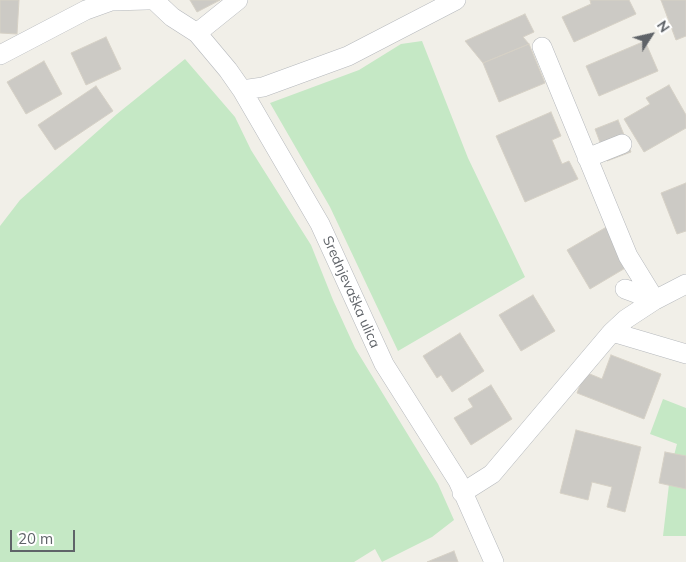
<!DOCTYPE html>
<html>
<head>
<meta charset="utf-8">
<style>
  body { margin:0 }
  #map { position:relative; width:686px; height:562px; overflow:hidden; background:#f1efe8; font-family:Mulish,sans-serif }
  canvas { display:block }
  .north { position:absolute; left:626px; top:10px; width:50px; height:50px; -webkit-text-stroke:4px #fff; paint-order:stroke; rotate:55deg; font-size:14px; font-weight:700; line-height:20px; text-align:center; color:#5f6368 }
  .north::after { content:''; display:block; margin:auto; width:18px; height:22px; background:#5f6368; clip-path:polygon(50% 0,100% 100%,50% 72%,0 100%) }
  .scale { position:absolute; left:10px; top:530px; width:65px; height:22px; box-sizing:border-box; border:2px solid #5f6368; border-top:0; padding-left:6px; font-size:15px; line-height:18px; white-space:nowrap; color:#5f6368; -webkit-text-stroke:4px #fff; paint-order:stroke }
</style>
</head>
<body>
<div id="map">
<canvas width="686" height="562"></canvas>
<div class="north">N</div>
<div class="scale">20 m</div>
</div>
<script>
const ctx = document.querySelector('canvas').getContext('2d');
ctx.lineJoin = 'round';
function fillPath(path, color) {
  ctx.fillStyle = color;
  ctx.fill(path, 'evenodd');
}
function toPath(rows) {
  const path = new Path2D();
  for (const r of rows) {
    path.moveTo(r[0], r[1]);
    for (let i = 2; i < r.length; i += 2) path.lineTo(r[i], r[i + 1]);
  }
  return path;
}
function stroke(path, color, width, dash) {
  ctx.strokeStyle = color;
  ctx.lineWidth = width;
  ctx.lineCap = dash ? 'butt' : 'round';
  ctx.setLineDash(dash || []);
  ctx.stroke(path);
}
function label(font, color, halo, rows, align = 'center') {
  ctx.font = font + ' Mulish,sans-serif';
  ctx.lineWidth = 4;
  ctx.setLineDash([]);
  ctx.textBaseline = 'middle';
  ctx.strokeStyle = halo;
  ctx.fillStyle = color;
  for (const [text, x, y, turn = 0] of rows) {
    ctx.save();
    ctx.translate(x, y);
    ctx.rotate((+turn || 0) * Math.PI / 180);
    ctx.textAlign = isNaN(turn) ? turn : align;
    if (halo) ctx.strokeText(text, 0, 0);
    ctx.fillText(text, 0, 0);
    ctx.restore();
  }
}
const green = toPath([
  [422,41,468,158,525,277,398,351,330,207,270,103,359,70,401,44],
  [185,59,235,117,251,150,311,245,333,300,355,348,438,484,454,520,432,537,382,562,375,549,354,562,0,562,0,226,20,200,117,114],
  [663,399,686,408,686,536,663,536,671,467,677,444,650,434]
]);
const building = toPath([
  [0,0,19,0,17,34,0,33,0,0],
  [190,0,220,0,197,12,190,0],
  [590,0,629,0,636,14,574,42,562,17,591,4,590,0],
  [661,0,686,0,686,36,676,40,661,0],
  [525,14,534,32,523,37,529,44,483,63,465,41,525,14],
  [106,37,121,69,86,85,71,53,106,37],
  [645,41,658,71,599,96,586,66,645,41],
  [529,44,545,83,499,102,483,63,529,44],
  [44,61,62,94,26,114,7,82,44,61],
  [669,85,686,115,686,128,644,152,624,119,650,104,646,98,669,85],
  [96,86,113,111,55,150,38,125,96,86],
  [551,112,561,136,552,140,562,164,569,161,578,179,525,202,496,136,551,112],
  [618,120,631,152,607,161,595,129,618,120],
  [686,183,686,231,677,234,661,193,686,183],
  [610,225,627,267,590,289,567,250,610,225],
  [533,295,555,331,521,351,499,315,533,295],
  [460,333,484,371,452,392,441,375,437,378,423,356,460,333],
  [611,355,661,374,644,419,577,393,585,372,602,379,611,355],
  [491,385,512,419,471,445,454,418,473,407,468,399,491,385],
  [576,430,641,447,625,512,607,507,612,487,592,482,588,500,560,493,576,430],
  [665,452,686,456,686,489,659,483,665,452],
  [454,551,458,562,427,562,454,551]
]);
const street = toPath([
  [154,0,172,17,197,33,228,70,242,90,320,224,384,364,458,481,494,562],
  [197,33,238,0],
  [542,47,628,256,655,300,625,289],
  [0,55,86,10,111,1,147,0],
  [242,90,263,87,348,56,456,0],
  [587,158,622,144],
  [612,332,686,354],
  [462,493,492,474,612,332,626,319,655,300,686,284]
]);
const streetNames = [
  ["Srednjevaška ulica",351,292,66]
];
fillPath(green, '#c5e8c5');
fillPath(building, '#cccac5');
stroke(building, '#d6d1c6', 1);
stroke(street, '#b5b8bc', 20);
stroke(street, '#fff', 19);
label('14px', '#5f6368', '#fff', streetNames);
</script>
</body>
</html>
